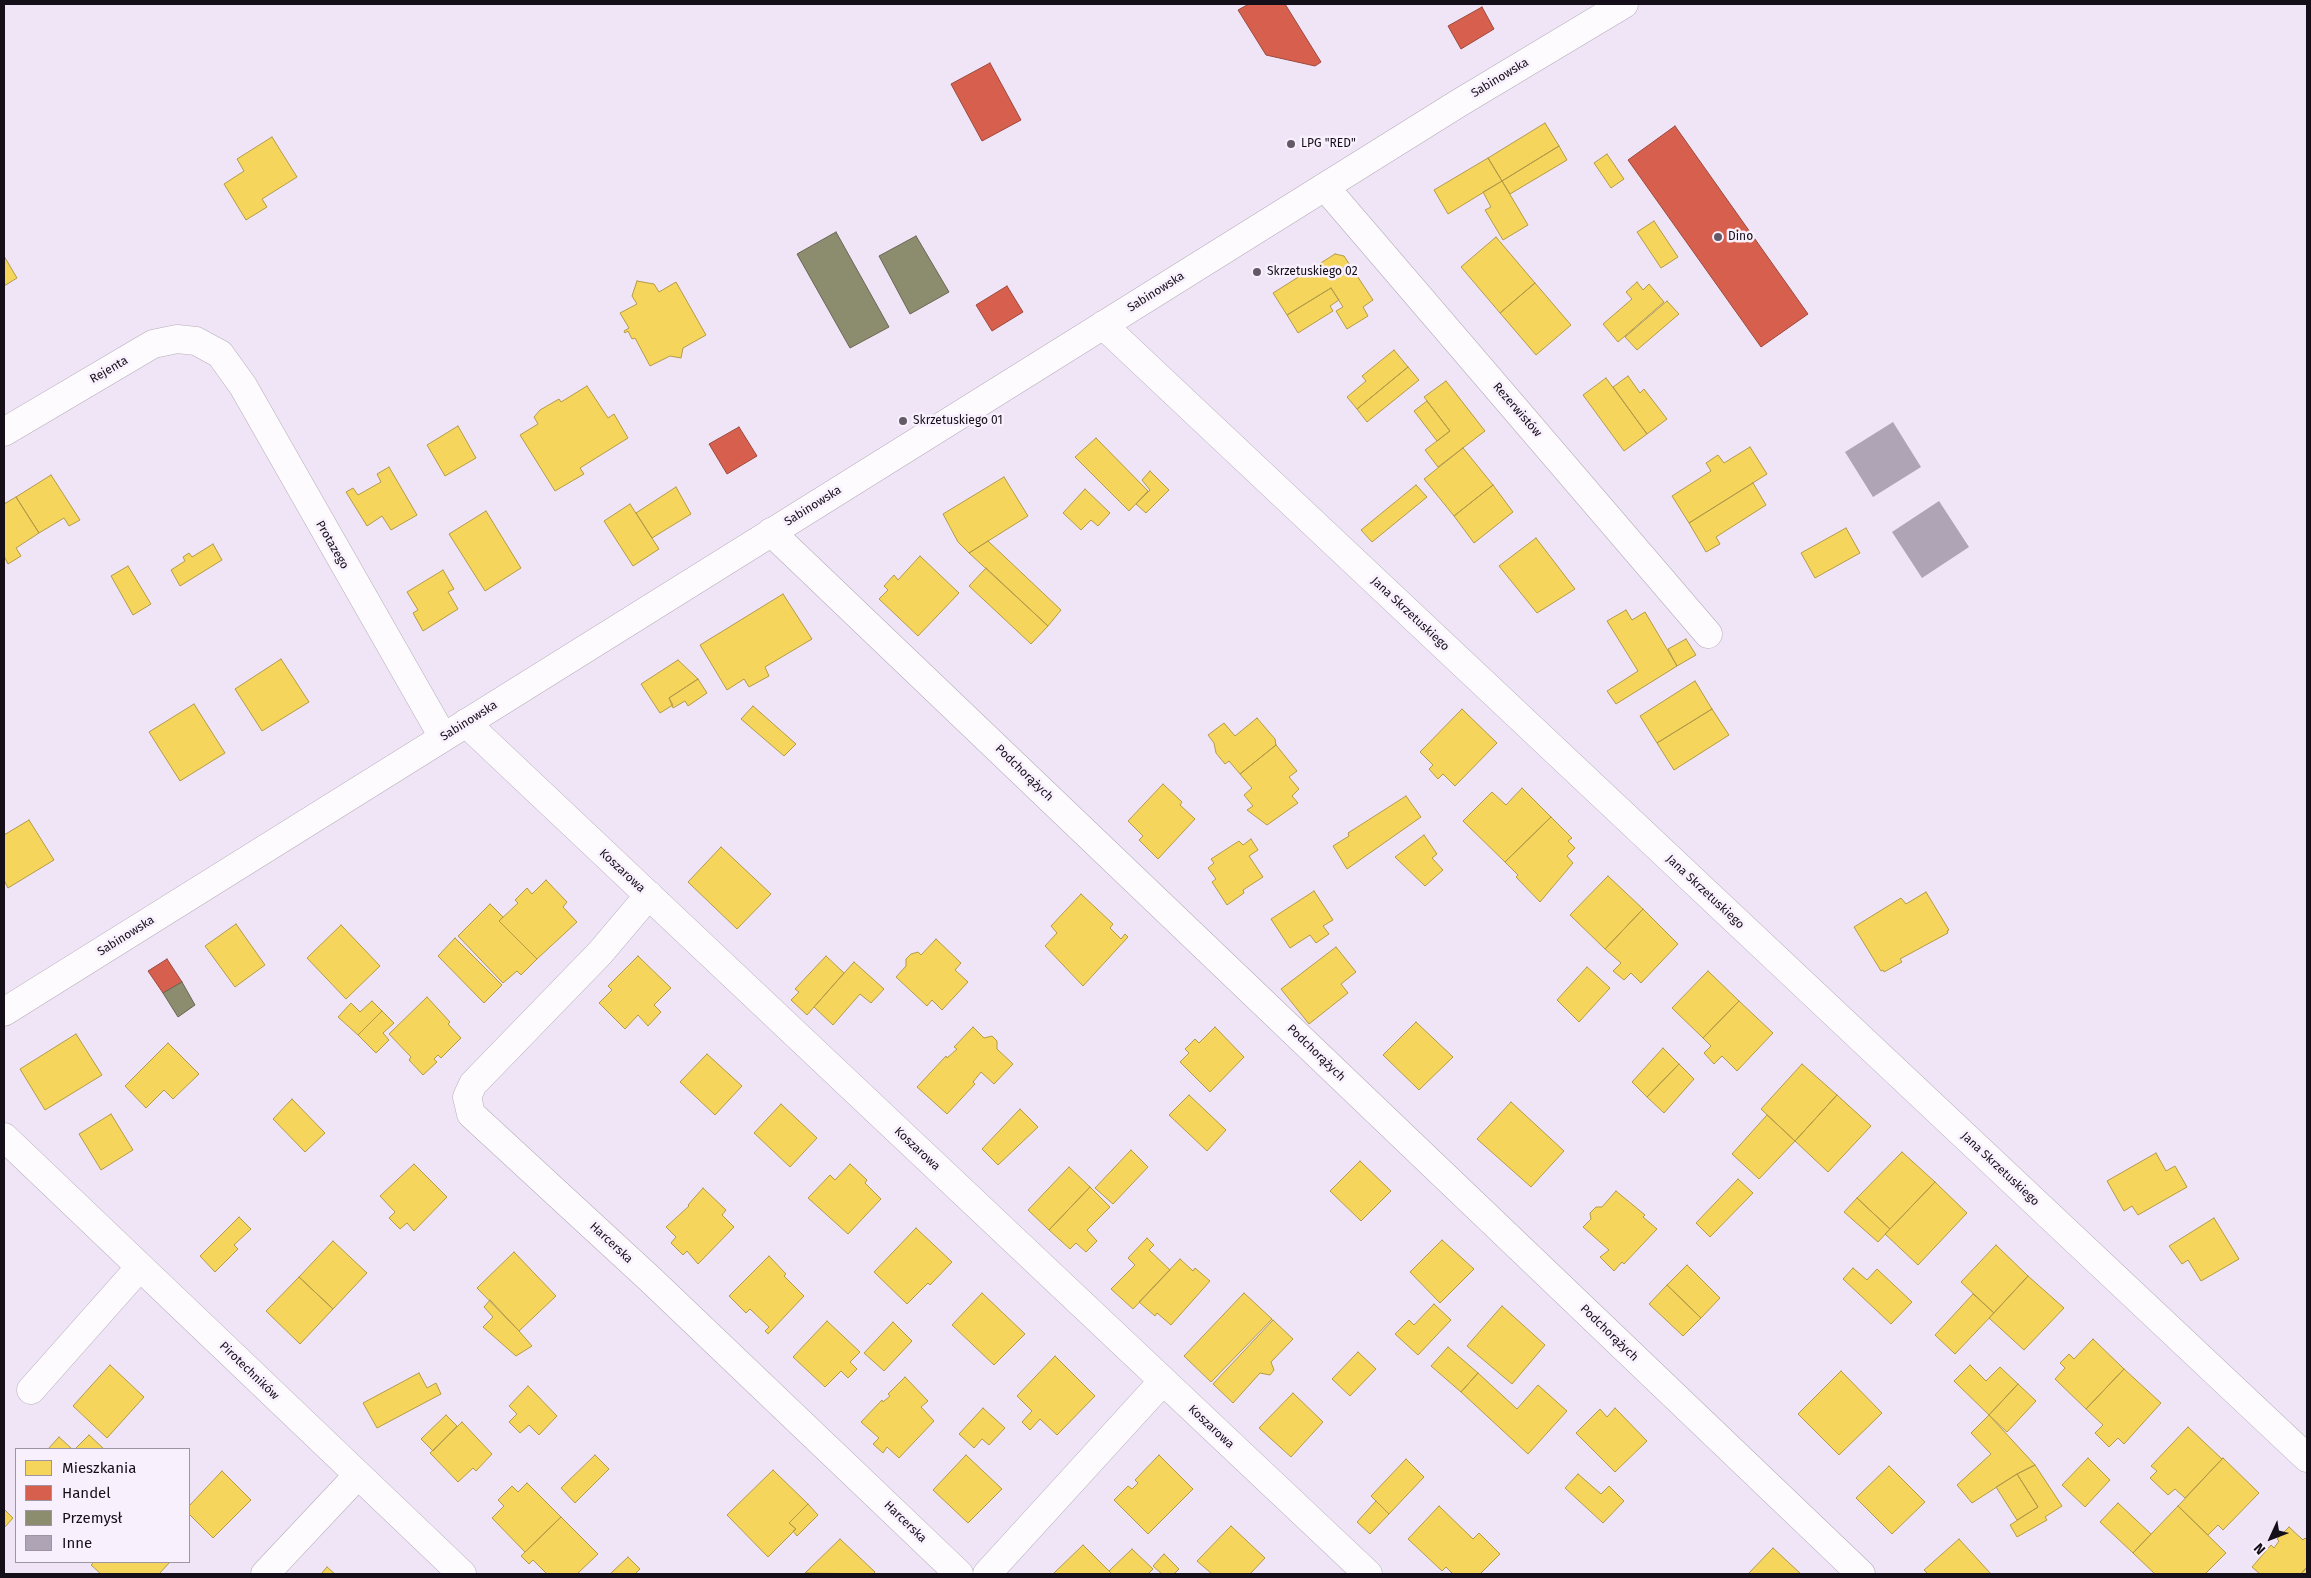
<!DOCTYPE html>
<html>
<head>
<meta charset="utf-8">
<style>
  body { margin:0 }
  #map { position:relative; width:2311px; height:1578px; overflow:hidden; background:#f0e5f6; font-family:"Fira Sans",sans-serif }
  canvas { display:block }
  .frame { position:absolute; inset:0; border:5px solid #150f19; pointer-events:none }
  .legend { position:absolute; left:15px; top:1448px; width:175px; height:115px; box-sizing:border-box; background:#f8f0fd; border:1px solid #9d96a2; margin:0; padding:6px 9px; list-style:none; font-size:15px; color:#150f19 }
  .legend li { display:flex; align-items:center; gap:10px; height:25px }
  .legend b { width:25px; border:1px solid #9d96a2 }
  .north { position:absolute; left:2246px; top:1513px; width:50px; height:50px; -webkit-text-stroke:4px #f8f0fd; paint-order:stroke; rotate:227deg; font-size:14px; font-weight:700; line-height:20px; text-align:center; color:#150f19 }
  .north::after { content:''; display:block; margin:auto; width:18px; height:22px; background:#150f19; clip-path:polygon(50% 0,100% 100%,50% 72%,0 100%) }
</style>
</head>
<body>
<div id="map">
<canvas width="2311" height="1578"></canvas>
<div class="frame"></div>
<ul class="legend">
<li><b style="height:14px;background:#f6d55c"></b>Mieszkania</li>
<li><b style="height:14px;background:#d6604d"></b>Handel</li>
<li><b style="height:14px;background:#8c8c6e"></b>Przemysł</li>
<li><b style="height:14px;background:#afa4b6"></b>Inne</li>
</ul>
<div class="north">N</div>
</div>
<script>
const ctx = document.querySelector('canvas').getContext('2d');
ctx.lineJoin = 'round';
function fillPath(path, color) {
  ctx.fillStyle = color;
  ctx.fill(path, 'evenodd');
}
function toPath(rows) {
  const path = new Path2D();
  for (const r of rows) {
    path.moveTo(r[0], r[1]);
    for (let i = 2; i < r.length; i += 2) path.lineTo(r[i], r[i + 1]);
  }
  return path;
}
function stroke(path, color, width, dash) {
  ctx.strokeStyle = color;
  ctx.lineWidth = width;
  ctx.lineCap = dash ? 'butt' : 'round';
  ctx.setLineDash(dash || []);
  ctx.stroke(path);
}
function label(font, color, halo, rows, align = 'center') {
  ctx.font = font + ' "Fira Sans",sans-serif';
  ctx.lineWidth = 5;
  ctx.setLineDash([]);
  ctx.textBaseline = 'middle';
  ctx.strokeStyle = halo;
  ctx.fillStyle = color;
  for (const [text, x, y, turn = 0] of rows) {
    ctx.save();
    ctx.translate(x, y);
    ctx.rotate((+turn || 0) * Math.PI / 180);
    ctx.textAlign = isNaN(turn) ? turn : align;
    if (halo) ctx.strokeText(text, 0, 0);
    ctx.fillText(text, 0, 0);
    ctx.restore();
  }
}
const homes = toPath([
  [1545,123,1559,146,1502,181,1488,158,1545,123],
  [272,137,297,177,262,199,267,207,246,220,224,184,244,171,237,159,272,137],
  [1559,146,1567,160,1510,194,1502,181,1559,146],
  [1607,154,1624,179,1611,188,1594,163,1607,154],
  [1488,158,1502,181,1448,214,1434,190,1488,158],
  [1502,181,1528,225,1503,240,1485,210,1491,207,1483,192,1502,181],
  [1654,221,1678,257,1661,268,1637,232,1654,221],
  [1496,237,1535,283,1500,313,1461,267,1496,237],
  [1335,254,1344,256,1373,300,1363,307,1368,316,1347,329,1336,311,1343,307,1331,288,1287,315,1273,293,1335,254],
  [4,256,17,278,4,286,4,256],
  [637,281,654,284,659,292,676,282,706,335,683,348,681,358,670,356,650,366,635,338,632,339,628,331,625,333,624,331,629,328,620,313,637,304,632,296,637,281],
  [1637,282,1643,290,1649,284,1664,302,1618,342,1603,324,1632,299,1626,292,1637,282],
  [1535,283,1571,325,1536,355,1500,313,1535,283],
  [1331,288,1339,300,1330,306,1333,311,1298,333,1287,315,1331,288],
  [1667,301,1679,314,1637,350,1625,337,1667,301],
  [1394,350,1408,367,1357,409,1347,397,1366,381,1362,376,1394,350],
  [1408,367,1419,380,1367,422,1357,409,1408,367],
  [1628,376,1640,393,1644,389,1667,419,1647,434,1613,387,1628,376],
  [1606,378,1647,434,1624,451,1583,395,1606,378],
  [1446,381,1485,431,1438,467,1425,450,1450,431,1424,397,1446,381],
  [587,386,608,418,614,414,628,438,580,468,584,474,555,491,520,435,538,424,534,417,540,410,559,399,561,402,587,386],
  [1427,401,1450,431,1437,441,1414,411,1427,401],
  [458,426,476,458,445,476,427,445,458,426],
  [1096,438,1148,491,1129,511,1075,457,1096,438],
  [1750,447,1767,474,1689,523,1672,496,1711,471,1706,463,1718,455,1724,463,1750,447],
  [1463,448,1493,485,1454,516,1424,479,1463,448],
  [389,467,417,515,391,530,382,516,367,526,346,492,353,488,358,495,381,482,377,474,389,467],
  [1150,471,1169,490,1146,513,1136,504,1150,490,1142,480,1150,471],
  [51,475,80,520,69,526,64,518,39,533,16,497,51,475],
  [1004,477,1028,516,969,553,958,542,943,514,1004,477],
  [1753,483,1766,505,1716,537,1720,544,1706,552,1689,523,1753,483],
  [1416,485,1427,497,1372,542,1361,530,1416,485],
  [1493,485,1513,512,1474,543,1454,516,1493,485],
  [676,487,691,514,652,538,636,513,676,487],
  [1085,489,1110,513,1098,526,1091,520,1081,530,1063,513,1085,489],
  [16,497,39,533,16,548,21,556,8,564,4,556,4,504,16,497],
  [630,504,659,549,633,566,604,521,630,504],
  [486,511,521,568,485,591,449,534,486,511],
  [1846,528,1860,553,1815,578,1801,553,1846,528],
  [1536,538,1575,589,1537,613,1499,566,1536,538],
  [988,541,1061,610,1048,626,969,553,988,541],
  [213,544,222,560,180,586,171,570,185,561,183,557,189,553,192,557,213,544],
  [920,556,959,593,918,636,879,599,888,590,884,586,894,575,898,580,920,556],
  [128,566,151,604,133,615,111,576,128,566],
  [986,568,1048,626,1031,644,969,586,986,568],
  [443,570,454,589,448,592,458,609,423,631,413,613,418,610,407,592,443,570],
  [783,594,812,639,765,667,769,676,749,687,744,679,727,690,700,645,783,594],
  [1626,610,1632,620,1645,612,1677,666,1616,704,1607,691,1638,671,1607,621,1626,610],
  [1686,639,1696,655,1677,666,1668,649,1686,639],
  [281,659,309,702,262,731,235,689,281,659],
  [678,660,698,679,669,698,673,705,660,713,641,684,678,660],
  [698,679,707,693,688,706,685,701,673,708,669,698,698,679],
  [1695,681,1712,709,1657,743,1640,716,1695,681],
  [194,704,225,753,180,781,149,732,194,704],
  [753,706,796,744,784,756,741,719,753,706],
  [1462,709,1497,743,1455,786,1443,774,1438,779,1429,769,1433,765,1420,752,1462,709],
  [1712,709,1729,735,1674,770,1657,743,1712,709],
  [1257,718,1275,739,1276,745,1240,774,1229,761,1225,764,1216,753,1214,743,1208,735,1224,723,1235,736,1257,718],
  [1276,745,1297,771,1289,777,1299,789,1292,796,1298,803,1267,825,1247,810,1253,806,1244,795,1252,788,1240,774,1276,745],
  [1163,784,1182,802,1180,805,1195,819,1158,859,1139,840,1143,836,1128,821,1163,784],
  [1522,788,1551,817,1505,862,1463,821,1492,792,1506,805,1522,788],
  [1406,796,1421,817,1347,869,1333,846,1349,836,1348,833,1406,796],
  [1551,817,1572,838,1568,841,1575,848,1567,856,1573,863,1540,902,1516,877,1518,875,1505,862,1551,817],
  [29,820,54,860,8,888,4,880,4,835,29,820],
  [1424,835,1437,854,1432,858,1443,870,1425,886,1395,857,1424,835],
  [1251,839,1258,850,1249,856,1263,877,1243,890,1244,893,1227,905,1212,882,1216,879,1208,868,1214,863,1211,859,1239,841,1243,845,1251,839],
  [721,847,771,894,737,929,688,882,721,847],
  [1608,876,1643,909,1605,949,1570,915,1608,876],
  [546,880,567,902,563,907,577,922,537,959,499,921,518,903,515,900,527,888,532,894,546,880],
  [1314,891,1333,920,1323,926,1329,934,1316,943,1310,935,1290,948,1271,919,1314,891],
  [1926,892,1949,930,1947,931,1948,933,1900,959,1902,962,1884,972,1883,970,1881,971,1854,927,1901,898,1906,904,1926,892],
  [1081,894,1113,924,1110,928,1121,939,1125,934,1128,937,1083,986,1045,946,1057,933,1051,926,1081,894],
  [490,904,503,917,499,921,537,959,521,975,517,971,503,983,458,936,490,904],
  [1643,909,1678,944,1641,983,1631,973,1624,980,1613,971,1621,963,1605,949,1643,909],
  [236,924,265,965,235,987,205,946,236,924],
  [341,925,380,966,346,999,307,958,341,925],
  [455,938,502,985,484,1003,438,956,455,938],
  [936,939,961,963,955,970,968,982,942,1010,932,1000,927,1006,896,977,906,966,906,959,911,954,918,952,921,955,936,939],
  [1336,947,1356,972,1341,984,1348,993,1309,1024,1281,989,1336,947],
  [638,956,671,988,654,1005,661,1012,648,1026,638,1015,625,1029,599,1003,612,990,608,986,638,956],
  [826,956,844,973,807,1015,791,1000,799,992,795,989,826,956],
  [854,962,884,989,871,1003,860,994,833,1025,814,1007,854,962],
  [1587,967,1610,988,1579,1022,1557,1000,1587,967],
  [1708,971,1739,1001,1703,1038,1672,1008,1708,971],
  [427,997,450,1022,448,1024,461,1038,441,1058,438,1055,434,1059,437,1062,423,1075,409,1060,411,1057,389,1034,427,997],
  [372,1001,382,1011,358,1035,338,1017,351,1003,360,1012,372,1001],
  [1739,1001,1773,1033,1737,1071,1722,1056,1714,1064,1704,1053,1711,1046,1703,1038,1739,1001],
  [382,1011,394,1023,383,1033,389,1040,376,1053,358,1035,382,1011],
  [1416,1022,1453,1057,1419,1090,1383,1055,1416,1022],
  [973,1027,984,1038,992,1036,997,1041,997,1049,1013,1064,994,1084,981,1072,973,1082,975,1084,947,1114,917,1087,946,1056,947,1058,957,1049,954,1047,973,1027],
  [1215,1027,1244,1057,1210,1092,1180,1062,1189,1053,1185,1049,1195,1039,1199,1043,1215,1027],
  [76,1034,102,1075,45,1110,20,1069,76,1034],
  [168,1043,199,1074,173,1099,164,1090,146,1108,125,1086,168,1043],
  [1663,1048,1679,1064,1647,1097,1632,1082,1663,1048],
  [707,1054,742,1086,715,1115,680,1082,707,1054],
  [1679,1064,1694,1079,1664,1113,1647,1097,1679,1064],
  [1802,1064,1837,1095,1795,1141,1761,1109,1802,1064],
  [1189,1095,1226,1130,1207,1151,1169,1115,1189,1095],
  [1837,1095,1871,1126,1828,1172,1795,1141,1837,1095],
  [292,1099,325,1133,305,1152,273,1119,292,1099],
  [1511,1102,1564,1151,1531,1187,1477,1139,1511,1102],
  [781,1104,817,1138,790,1167,754,1133,781,1104],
  [1020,1109,1038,1127,998,1165,982,1149,1020,1109],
  [111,1114,133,1150,101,1170,79,1134,111,1114],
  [1767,1115,1795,1141,1759,1179,1732,1154,1767,1115],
  [1131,1150,1148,1167,1113,1204,1095,1188,1131,1150],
  [1902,1152,1935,1182,1890,1229,1857,1198,1902,1152],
  [2156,1153,2166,1171,2175,1166,2187,1187,2138,1215,2132,1206,2124,1211,2107,1181,2156,1153],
  [1360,1161,1391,1191,1361,1221,1330,1191,1360,1161],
  [414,1164,447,1197,414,1231,407,1223,400,1229,389,1218,395,1212,380,1196,414,1164],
  [850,1164,867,1180,865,1183,881,1199,848,1234,808,1198,830,1175,835,1180,850,1164],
  [1069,1167,1090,1187,1049,1230,1028,1210,1069,1167],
  [1738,1179,1753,1193,1710,1237,1696,1223,1738,1179],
  [1935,1182,1967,1213,1918,1265,1885,1234,1935,1182],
  [1090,1187,1110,1207,1087,1230,1097,1241,1086,1252,1076,1243,1070,1249,1049,1230,1090,1187],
  [703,1188,726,1210,722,1215,734,1227,698,1264,687,1251,683,1255,671,1243,676,1237,666,1227,689,1206,688,1205,703,1188],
  [1616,1191,1645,1215,1643,1217,1657,1229,1624,1264,1622,1262,1614,1271,1600,1257,1609,1250,1583,1227,1591,1219,1590,1213,1596,1207,1602,1207,1616,1191],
  [1857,1198,1890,1229,1878,1242,1844,1212,1857,1198],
  [239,1217,251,1229,234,1245,238,1249,215,1272,200,1256,239,1217],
  [2214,1218,2239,1259,2201,1281,2188,1260,2182,1264,2169,1246,2214,1218],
  [916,1228,952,1262,930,1285,928,1283,907,1304,874,1272,916,1228],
  [1147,1238,1154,1245,1149,1250,1170,1270,1133,1309,1111,1289,1135,1265,1128,1258,1147,1238],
  [1442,1240,1474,1269,1440,1303,1410,1272,1442,1240],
  [333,1241,367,1273,333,1309,299,1277,333,1241],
  [1996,1245,2028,1276,1994,1313,1961,1282,1996,1245],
  [514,1252,556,1296,519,1331,477,1288,514,1252],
  [769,1256,786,1274,784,1276,804,1296,768,1334,765,1331,769,1327,750,1309,746,1313,729,1296,769,1256],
  [1180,1259,1193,1271,1195,1268,1210,1281,1171,1325,1157,1313,1155,1316,1139,1302,1180,1259],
  [1687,1265,1720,1298,1701,1318,1667,1285,1687,1265],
  [1853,1268,1867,1280,1877,1269,1912,1302,1891,1324,1843,1279,1853,1268],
  [2028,1276,2064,1308,2024,1350,1989,1318,2028,1276],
  [299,1277,333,1309,300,1344,266,1311,299,1277],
  [1667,1285,1701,1318,1683,1336,1649,1304,1667,1285],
  [982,1293,1025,1334,994,1365,952,1325,982,1293],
  [1244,1293,1272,1319,1211,1382,1184,1356,1244,1293],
  [1973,1294,1994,1313,1955,1354,1935,1335,1973,1294],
  [490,1300,519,1331,532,1346,516,1356,483,1327,493,1317,484,1307,490,1300],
  [1434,1304,1451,1320,1418,1355,1395,1334,1409,1320,1414,1325,1434,1304],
  [1502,1306,1545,1345,1512,1384,1467,1346,1502,1306],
  [1273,1320,1293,1339,1271,1362,1274,1370,1270,1375,1260,1373,1233,1403,1213,1384,1273,1320],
  [827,1321,860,1352,850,1362,857,1369,848,1378,841,1371,825,1387,793,1357,827,1321],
  [893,1322,912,1341,884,1371,864,1353,893,1322],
  [2093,1339,2124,1369,2086,1409,2055,1379,2065,1368,2060,1363,2069,1354,2074,1359,2093,1339],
  [1448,1347,1478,1373,1461,1392,1431,1366,1448,1347],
  [1358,1352,1376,1369,1350,1396,1332,1379,1358,1352],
  [1055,1356,1095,1396,1057,1435,1040,1419,1030,1430,1022,1422,1032,1411,1017,1396,1055,1356],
  [110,1365,144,1397,107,1438,73,1406,110,1365],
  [1970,1365,1986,1381,2000,1367,2018,1384,1989,1415,1954,1381,1970,1365],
  [2124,1369,2161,1403,2124,1444,2118,1438,2109,1447,2095,1433,2103,1425,2086,1409,2124,1369],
  [1841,1371,1882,1413,1839,1455,1798,1414,1841,1371],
  [419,1373,427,1388,436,1383,441,1394,377,1428,363,1403,419,1373],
  [1478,1373,1517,1409,1538,1385,1567,1411,1528,1454,1461,1392,1478,1373],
  [905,1377,928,1401,921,1407,934,1421,899,1458,887,1447,883,1453,873,1444,879,1438,861,1422,882,1400,883,1402,890,1396,888,1394,905,1377],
  [2018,1384,2036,1401,2007,1432,1989,1415,2018,1384],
  [528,1386,557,1416,539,1435,529,1425,520,1433,509,1422,517,1414,509,1406,528,1386],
  [1293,1393,1323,1422,1291,1457,1259,1428,1293,1393],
  [983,1408,1005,1428,989,1445,982,1439,974,1448,959,1434,983,1408],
  [1615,1408,1647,1441,1615,1472,1576,1433,1600,1409,1607,1417,1615,1408],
  [446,1415,457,1426,433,1451,421,1439,446,1415],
  [1989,1415,2035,1465,2017,1474,1972,1503,1957,1485,1991,1454,1971,1433,1989,1415],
  [462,1422,492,1454,476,1471,473,1468,458,1482,430,1453,462,1422],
  [2188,1427,2222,1459,2185,1498,2175,1489,2168,1495,2150,1478,2157,1471,2151,1466,2188,1427],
  [89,1435,104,1449,75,1449,89,1435],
  [59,1437,72,1449,48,1449,59,1437],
  [595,1455,609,1469,575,1503,561,1488,595,1455],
  [966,1455,1002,1489,968,1523,933,1490,966,1455],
  [1159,1455,1193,1489,1148,1534,1114,1500,1128,1486,1132,1489,1138,1483,1135,1480,1159,1455],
  [2088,1458,2110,1480,2085,1507,2062,1485,2088,1458],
  [2223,1458,2259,1493,2223,1530,2218,1525,2208,1535,2178,1506,2223,1458],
  [1406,1459,1424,1477,1389,1514,1371,1496,1406,1459],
  [2035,1465,2062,1506,2045,1517,2047,1520,2017,1537,2010,1525,2038,1507,2017,1474,2035,1465],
  [1889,1466,1925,1502,1892,1534,1856,1498,1889,1466],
  [773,1470,808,1504,789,1523,796,1529,768,1557,727,1515,773,1470],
  [222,1471,251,1500,213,1538,189,1514,189,1506,222,1471],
  [1578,1474,1601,1494,1609,1486,1624,1501,1603,1523,1565,1488,1578,1474],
  [2017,1474,2038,1507,2017,1520,1996,1487,2017,1474],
  [527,1483,561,1517,525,1552,492,1518,504,1506,498,1500,512,1486,518,1492,527,1483],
  [1376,1501,1389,1514,1370,1534,1357,1522,1376,1501],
  [2118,1503,2151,1534,2133,1553,2100,1522,2118,1503],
  [808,1504,818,1515,797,1536,793,1531,796,1529,789,1523,808,1504],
  [1439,1506,1473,1539,1479,1533,1500,1554,1480,1574,1453,1574,1446,1567,1442,1571,1408,1539,1439,1506],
  [2178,1506,2226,1553,2205,1574,2155,1574,2133,1553,2178,1506],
  [4,1509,13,1518,4,1528,4,1509],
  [561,1517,598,1554,577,1574,547,1574,533,1560,529,1564,521,1556,561,1517],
  [1231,1526,1265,1558,1250,1574,1212,1574,1197,1561,1231,1526],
  [2289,1527,2303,1540,2305,1538,2307,1540,2307,1567,2301,1574,2260,1574,2252,1567,2271,1545,2274,1548,2279,1541,2277,1539,2289,1527],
  [840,1539,875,1572,873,1574,805,1573,840,1539],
  [1959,1539,1991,1574,1928,1574,1924,1570,1959,1539],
  [1083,1545,1112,1574,1053,1574,1083,1545],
  [1773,1548,1801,1574,1748,1574,1773,1548],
  [1132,1549,1153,1569,1148,1574,1112,1574,1109,1571,1132,1549],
  [1164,1554,1179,1569,1174,1574,1162,1574,1153,1566,1164,1554],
  [628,1557,640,1569,635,1574,610,1574,628,1557],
  [94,1562,170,1562,159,1574,101,1574,91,1565,94,1562],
  [327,1567,335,1574,321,1574,327,1567],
  [2307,1567,2307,1574,2301,1574,2307,1567]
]);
const shops = toPath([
  [1249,4,1285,4,1321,62,1315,66,1266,55,1238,10,1249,4],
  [1482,7,1494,29,1461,49,1448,26,1482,7],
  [990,63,1021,120,982,141,951,84,990,63],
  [1675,126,1808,314,1761,347,1628,160,1675,126],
  [1007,286,1023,312,992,331,976,305,1007,286],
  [739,427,757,456,727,474,709,444,739,427],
  [167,959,182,982,163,993,148,971,167,959]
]);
const industry = toPath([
  [836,232,889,327,850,348,797,254,836,232],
  [916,236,949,292,910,314,879,256,916,236],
  [182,982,195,1005,178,1017,163,993,182,982]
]);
const building = toPath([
  [1893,422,1921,467,1873,497,1845,452],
  [1939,501,1969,547,1922,578,1892,532]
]);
const minor = toPath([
  [1325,187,1708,634],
  [1103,325,2307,1458],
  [4,432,153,344,177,339,196,341,220,354,243,386,443,737],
  [771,532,1861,1574],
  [466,723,1368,1574],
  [649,895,600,953,473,1084,467,1097,471,1114,651,1280,959,1574],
  [4,1137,462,1574],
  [31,1390,140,1267],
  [265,1574,358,1475],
  [987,1574,1163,1381]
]);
const tertiary = toPath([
  [4,1012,1459,103,1624,4]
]);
const markers = [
  [1291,144,5,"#625a66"],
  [1718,237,5,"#625a66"],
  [1257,272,5,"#625a66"],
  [903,421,5,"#625a66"]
];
const streetNames = [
  ["Sabinowska",1500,78,-31],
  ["Sabinowska",1156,292,-32],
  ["Rejenta",109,370,-30],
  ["Rezerwistów",1517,410,49],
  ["Sabinowska",813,506,-32],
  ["Protazego",332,545,60],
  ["Jana Skrzetuskiego",1410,614,43],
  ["Sabinowska",469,721,-32],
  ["Podchorążych",1024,773,44],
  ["Koszarowa",622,871,43],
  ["Jana Skrzetuskiego",1705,892,43],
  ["Sabinowska",126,936,-32],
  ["Podchorążych",1316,1053,44],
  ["Koszarowa",917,1149,43],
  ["Jana Skrzetuskiego",2000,1169,43],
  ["Harcerska",611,1243,43],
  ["Podchorążych",1609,1333,44],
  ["Pirotechników",249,1371,44],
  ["Koszarowa",1211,1427,43],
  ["Harcerska",905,1522,44]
];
const poiNames = [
  ["LPG \"RED\"",1301,144],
  ["Dino",1728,237],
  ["Skrzetuskiego 02",1267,272],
  ["Skrzetuskiego 01",913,421]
];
fillPath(homes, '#f6d55c');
stroke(homes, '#b29a48', 1);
fillPath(shops, '#d6604d');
stroke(shops, '#9c483d', 1);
fillPath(industry, '#8c8c6e');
stroke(industry, '#686654', 1);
fillPath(building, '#afa4b6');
stroke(minor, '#b4acb9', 29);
stroke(tertiary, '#b4acb9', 29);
stroke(minor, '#fdfbfe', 28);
stroke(tertiary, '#fdfbfe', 28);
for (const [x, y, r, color] of markers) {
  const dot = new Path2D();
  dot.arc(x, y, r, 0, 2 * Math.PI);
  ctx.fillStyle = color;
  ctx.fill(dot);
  stroke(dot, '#f8f0fd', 2);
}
label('12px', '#150f19', '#f8f0fd', streetNames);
label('12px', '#150f19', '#f8f0fd', poiNames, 'left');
</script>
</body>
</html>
